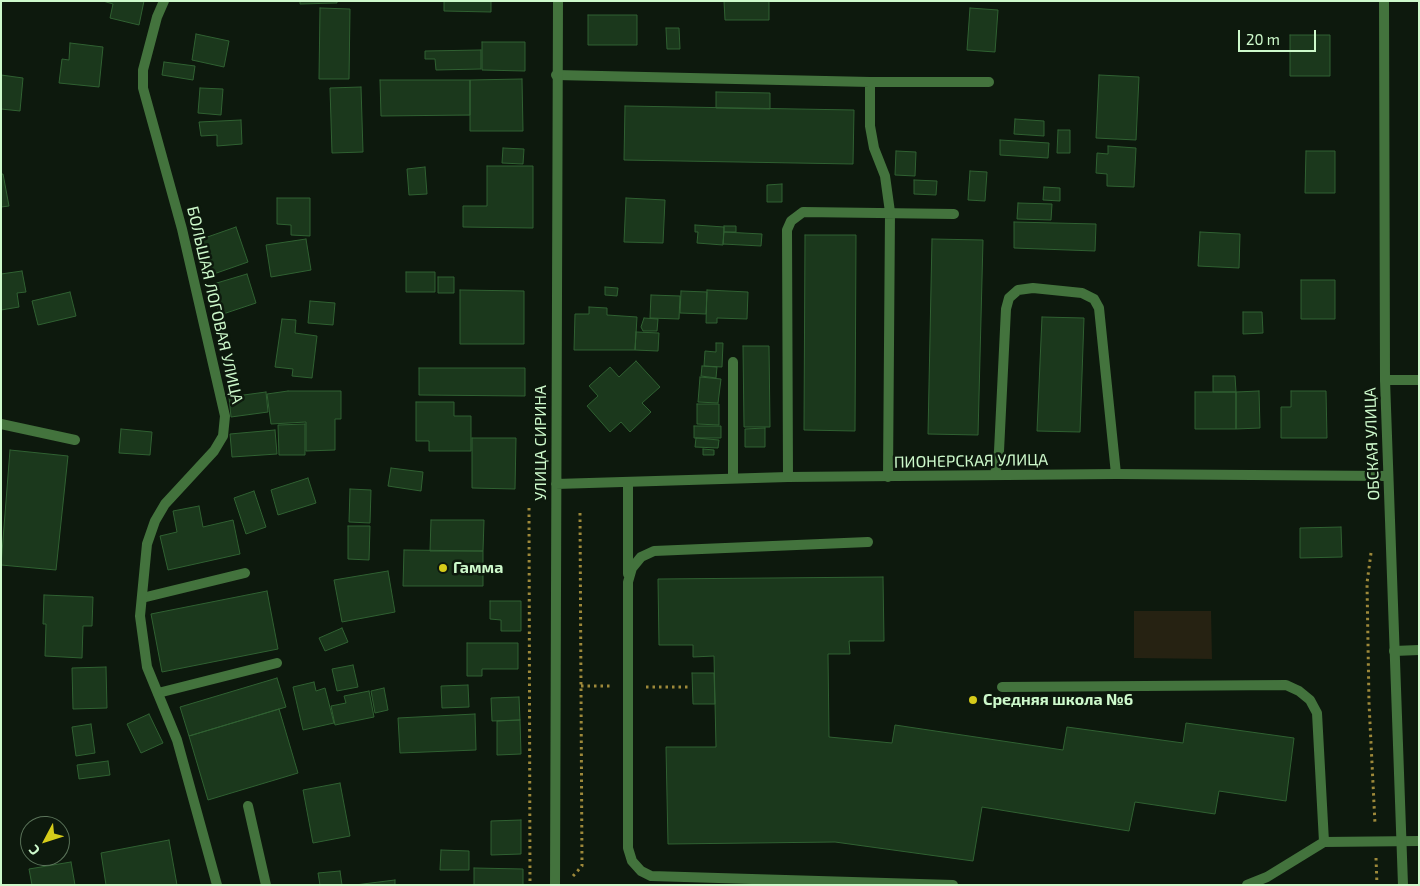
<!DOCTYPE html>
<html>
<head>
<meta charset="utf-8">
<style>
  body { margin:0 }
  #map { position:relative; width:1420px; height:886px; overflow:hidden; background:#0d190d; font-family:"Exo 2",sans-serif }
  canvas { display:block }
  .frame { position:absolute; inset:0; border:2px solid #cdf9cb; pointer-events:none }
  .north { position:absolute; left:20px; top:816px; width:50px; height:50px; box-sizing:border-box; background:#0d190d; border:1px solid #5a7359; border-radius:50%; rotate:230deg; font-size:14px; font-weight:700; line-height:20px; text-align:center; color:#cdf9cb }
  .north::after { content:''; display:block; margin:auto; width:18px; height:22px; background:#d6cc1a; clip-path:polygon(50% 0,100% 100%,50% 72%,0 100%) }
  .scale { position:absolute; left:1238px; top:30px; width:78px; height:22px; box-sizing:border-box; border:2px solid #cdf9cb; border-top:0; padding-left:6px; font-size:15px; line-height:18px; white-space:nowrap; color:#cdf9cb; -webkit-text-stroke:4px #0d190d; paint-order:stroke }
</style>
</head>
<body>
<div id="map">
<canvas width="1420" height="886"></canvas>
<div class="frame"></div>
<div class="north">С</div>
<div class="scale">20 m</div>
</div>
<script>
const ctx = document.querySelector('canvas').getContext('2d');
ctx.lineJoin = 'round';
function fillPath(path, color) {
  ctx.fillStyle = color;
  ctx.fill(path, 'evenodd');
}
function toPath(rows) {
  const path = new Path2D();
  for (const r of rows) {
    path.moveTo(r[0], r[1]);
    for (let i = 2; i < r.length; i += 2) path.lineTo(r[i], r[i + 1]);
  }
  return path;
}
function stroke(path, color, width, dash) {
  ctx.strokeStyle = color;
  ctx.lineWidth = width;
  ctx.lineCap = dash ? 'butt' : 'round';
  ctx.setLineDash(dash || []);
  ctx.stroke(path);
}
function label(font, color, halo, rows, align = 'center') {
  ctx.font = font + ' "Exo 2",sans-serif';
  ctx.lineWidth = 5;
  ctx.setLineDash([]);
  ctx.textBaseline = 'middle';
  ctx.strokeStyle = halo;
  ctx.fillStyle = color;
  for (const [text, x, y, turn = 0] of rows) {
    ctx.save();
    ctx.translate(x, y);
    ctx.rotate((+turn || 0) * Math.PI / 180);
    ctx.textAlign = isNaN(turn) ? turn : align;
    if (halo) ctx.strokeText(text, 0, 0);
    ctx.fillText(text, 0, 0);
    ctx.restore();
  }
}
const green = toPath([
  [1134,611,1211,611,1212,659,1134,658]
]);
const building = toPath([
  [103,1,144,1,139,25,110,18,113,4,103,1],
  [300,1,337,1,337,3,300,4,300,1],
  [444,1,491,1,491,12,444,11,444,1],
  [724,1,769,1,769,20,725,20,724,1],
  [320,8,350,9,349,79,319,79,320,8],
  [970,8,998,10,995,52,967,50,970,8],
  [588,15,637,15,637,45,588,45,588,15],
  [666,28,679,28,680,49,667,49,666,28],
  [196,34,229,41,224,67,192,60,196,34],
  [1290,35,1330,35,1330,76,1290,76,1290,35],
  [482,42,525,42,525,71,482,70,482,42],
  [70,43,103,47,99,87,59,83,62,59,69,60,70,43],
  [481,50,481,69,436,70,435,59,425,59,425,51,481,50],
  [164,62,195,66,193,80,162,75,164,62],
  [1,75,23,78,20,111,1,109,1,75],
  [1099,75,1139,77,1136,140,1096,138,1099,75],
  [522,79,523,131,470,131,470,80,522,79],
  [380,80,470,80,470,115,381,116,380,80],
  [361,87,363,152,332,153,330,88,361,87],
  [200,88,223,89,221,115,198,113,200,88],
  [716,92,770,93,770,109,716,108,716,92],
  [625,106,854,110,853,164,624,160,625,106],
  [1015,119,1044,121,1044,136,1014,134,1015,119],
  [241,120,242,144,217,146,217,135,201,136,199,122,241,120],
  [1058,130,1070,130,1070,153,1057,153,1058,130],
  [1000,140,1049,143,1048,158,1000,155,1000,140],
  [1108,146,1136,148,1134,187,1107,186,1107,174,1096,173,1097,153,1108,154,1108,146],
  [503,148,524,149,523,164,502,163,503,148],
  [896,151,916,152,915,176,895,175,896,151],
  [1306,151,1335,151,1335,193,1305,193,1306,151],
  [487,166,533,166,533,228,463,227,463,206,487,206,487,166],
  [425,167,427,194,409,195,407,169,425,167],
  [970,171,987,172,985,201,968,200,970,171],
  [1,174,3,174,9,206,1,207,1,174],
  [914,180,937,181,936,195,914,194,914,180],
  [782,184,782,202,767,202,767,185,782,184],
  [1044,187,1060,188,1060,201,1043,200,1044,187],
  [277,198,310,198,310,236,291,235,291,225,277,224,277,198],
  [626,198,665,200,663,243,624,242,626,198],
  [1018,203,1052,204,1051,220,1017,219,1018,203],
  [1014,222,1096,224,1095,251,1014,248,1014,222],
  [695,225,724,227,723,245,697,243,698,232,695,232,695,225],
  [724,226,736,226,736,232,724,232,724,226],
  [236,227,248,262,208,276,196,241,236,227],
  [724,232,762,234,761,246,723,244,724,232],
  [1200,232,1240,234,1239,268,1198,266,1200,232],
  [805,235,856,235,855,431,804,430,805,235],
  [306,239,311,270,271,277,266,245,306,239],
  [932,239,983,240,978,435,928,434,932,239],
  [22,271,26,292,17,293,19,307,1,310,1,274,22,271],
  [406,272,435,272,435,292,406,292,406,272],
  [247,274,256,303,220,315,210,285,247,274],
  [438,277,454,277,454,293,438,293,438,277],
  [1301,280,1335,280,1335,319,1301,319,1301,280],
  [605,287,618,288,617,296,605,295,605,287],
  [460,290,524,291,524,344,460,344,460,290],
  [707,290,748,292,747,319,717,318,717,323,706,323,707,290],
  [681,291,707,292,706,314,680,313,681,291],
  [70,292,76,316,38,325,32,301,70,292],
  [651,295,680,296,679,319,650,318,651,295],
  [310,301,335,303,333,325,308,323,310,301],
  [589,307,607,308,607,315,637,317,635,350,574,350,575,314,589,314,589,307],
  [1243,312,1262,312,1263,333,1243,334,1243,312],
  [1042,317,1084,318,1080,432,1037,431,1042,317],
  [644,318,658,319,657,331,643,331,641,327,644,318],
  [282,319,296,320,295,333,317,336,312,378,292,376,293,369,275,367,282,319],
  [636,332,659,333,658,351,635,350,636,332],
  [716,343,723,343,722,367,704,366,705,351,716,352,716,343],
  [743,346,769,346,770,427,744,427,743,346],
  [636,361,660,387,642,403,651,412,630,432,621,422,610,432,587,406,598,396,589,386,610,367,619,377,636,361],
  [702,366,717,367,716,378,701,376,702,366],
  [419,368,525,368,525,396,419,395,419,368],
  [1213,376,1235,376,1236,392,1213,392,1213,376],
  [700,377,721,379,718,403,698,402,700,377],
  [288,391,341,391,341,419,335,419,335,450,306,451,306,422,271,424,267,394,288,391],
  [1259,391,1260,428,1236,429,1236,392,1259,391],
  [1291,391,1326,391,1327,438,1281,438,1281,407,1291,407,1291,391],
  [266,392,268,412,231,417,229,397,266,392],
  [1195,392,1236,392,1236,429,1195,429,1195,392],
  [416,402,454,402,454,416,471,416,471,451,429,451,429,441,416,441,416,402],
  [697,404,719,404,719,425,697,424,697,404],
  [305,424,305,455,279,455,278,425,305,424],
  [694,426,721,426,721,438,694,438,694,426],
  [765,428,765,447,745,447,745,429,765,428],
  [121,429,152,432,150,455,119,453,121,429],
  [275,430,277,454,232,457,230,434,275,430],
  [472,438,516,438,515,489,472,488,472,438],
  [696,438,719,440,718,448,695,447,696,438],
  [703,449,714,450,714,455,703,455,703,449],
  [10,450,68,456,56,570,1,565,10,450],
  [391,468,423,472,421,491,388,486,391,468],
  [308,478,316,503,278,515,271,490,308,478],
  [350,489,371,490,370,523,349,522,350,489],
  [254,491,266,527,246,534,234,498,254,491],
  [199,506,203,527,233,520,240,554,168,570,160,536,177,532,173,511,199,506],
  [431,520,484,520,483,551,430,551,431,520],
  [348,526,370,526,369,560,348,559,348,526],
  [1341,527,1342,557,1300,558,1300,528,1341,527],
  [404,550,483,551,483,586,403,586,404,550],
  [388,571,395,612,342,622,334,580,388,571],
  [883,577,884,641,849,641,850,654,828,654,829,737,892,743,895,725,1063,750,1067,727,1183,743,1186,723,1294,738,1286,801,1219,791,1215,814,1135,802,1129,831,982,807,973,861,835,842,668,844,666,747,716,747,714,656,693,657,693,645,659,645,658,579,883,577],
  [267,591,278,649,162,672,151,614,267,591],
  [44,595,93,597,92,626,83,626,82,658,45,656,46,624,43,624,44,595],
  [490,601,521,601,521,631,501,631,501,620,490,619,490,601],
  [342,628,348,642,325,651,319,638,342,628],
  [467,643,518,643,518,669,482,669,482,676,467,676,467,643],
  [353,665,358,687,337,691,332,669,353,665],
  [106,667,107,708,73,709,72,668,106,667],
  [692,673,714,673,715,704,693,704,692,673],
  [277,678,286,707,189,736,180,707,277,678],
  [314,682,316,691,325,688,334,723,303,730,293,687,314,682],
  [468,685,469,707,442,708,441,686,468,685],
  [384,688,388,710,375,713,371,691,384,688],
  [369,691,374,717,335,725,331,706,346,703,344,696,369,691],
  [519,697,520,720,492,721,491,698,519,697],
  [279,709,298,773,208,800,189,736,279,709],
  [149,714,163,743,141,753,127,724,149,714],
  [475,714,476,750,400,753,398,718,475,714],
  [520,720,521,754,497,755,497,721,520,720],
  [91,724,95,753,76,756,72,727,91,724],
  [108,761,110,775,79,779,77,765,108,761],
  [340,783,350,836,313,843,303,790,340,783],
  [521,820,521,854,491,855,491,821,521,820],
  [169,840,177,885,106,885,101,853,169,840],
  [441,850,469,851,469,870,440,870,441,850],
  [71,862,75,885,32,885,29,869,71,862],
  [474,868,523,869,523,885,474,885,474,868],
  [340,871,342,885,320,885,318,873,340,871],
  [395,880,395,885,355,885,395,880]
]);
const path = toPath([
  [529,508,530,885],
  [1371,553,1367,583,1369,703,1375,824],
  [581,686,610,686],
  [646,687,691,687],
  [1376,858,1377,885],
  [573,876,582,866,580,513]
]);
const service = toPath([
  [556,75,870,82,989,82],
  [870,82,870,126,874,148,885,176,890,212,888,477],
  [1385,380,1419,380],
  [1,424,75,440],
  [995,475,999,451,1006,309,1009,298,1018,290,1033,288,1082,293,1094,299,1099,308,1116,474],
  [788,477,787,230,791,221,803,212,954,214],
  [733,478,733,362],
  [868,542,654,551,641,557,632,568,628,582,628,848,632,861,641,871,651,876,953,885],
  [628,574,628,482],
  [142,598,245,573],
  [1394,651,1419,650],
  [1002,687,1286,685,1299,691,1310,700,1317,713,1324,842],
  [158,693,277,663],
  [248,806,266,885],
  [1247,885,1267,877,1324,842,1419,841]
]);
const minor = toPath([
  [164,1,157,17,143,70,143,88,182,229,225,416,223,436,214,451,165,504,155,521,147,544,140,616,147,667,177,740,217,885],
  [1384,1,1385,380,1403,885],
  [556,484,788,477,1116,474,1387,476],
  [555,885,558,1]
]);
const markers = [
  [443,568,5,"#d6cc1a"],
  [973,700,5,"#d6cc1a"]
];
const streetNames = [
  ["БОЛЬШАЯ ЛОГОВАЯ УЛИЦА",215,305,77],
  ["УЛИЦА СИРИНА",541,443,-90],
  ["ОБСКАЯ УЛИЦА",1372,444,-92],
  ["ПИОНЕРСКАЯ УЛИЦА",971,461,-1]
];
const poiNames = [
  ["Гамма",453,568],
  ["Средняя школа №6",983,700]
];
fillPath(green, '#262212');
fillPath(building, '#1b381c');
stroke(building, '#306132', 1);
stroke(path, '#9e893a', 3, [2.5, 4]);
stroke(service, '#43733d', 10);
stroke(minor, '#43733d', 10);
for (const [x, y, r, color] of markers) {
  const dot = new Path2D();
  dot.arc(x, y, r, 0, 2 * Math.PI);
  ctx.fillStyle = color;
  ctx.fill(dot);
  stroke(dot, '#0d190d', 2);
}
label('16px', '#cdf9cb', '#0d190d', streetNames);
label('bold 16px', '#cdf9cb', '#0d190d', poiNames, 'left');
</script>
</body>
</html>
